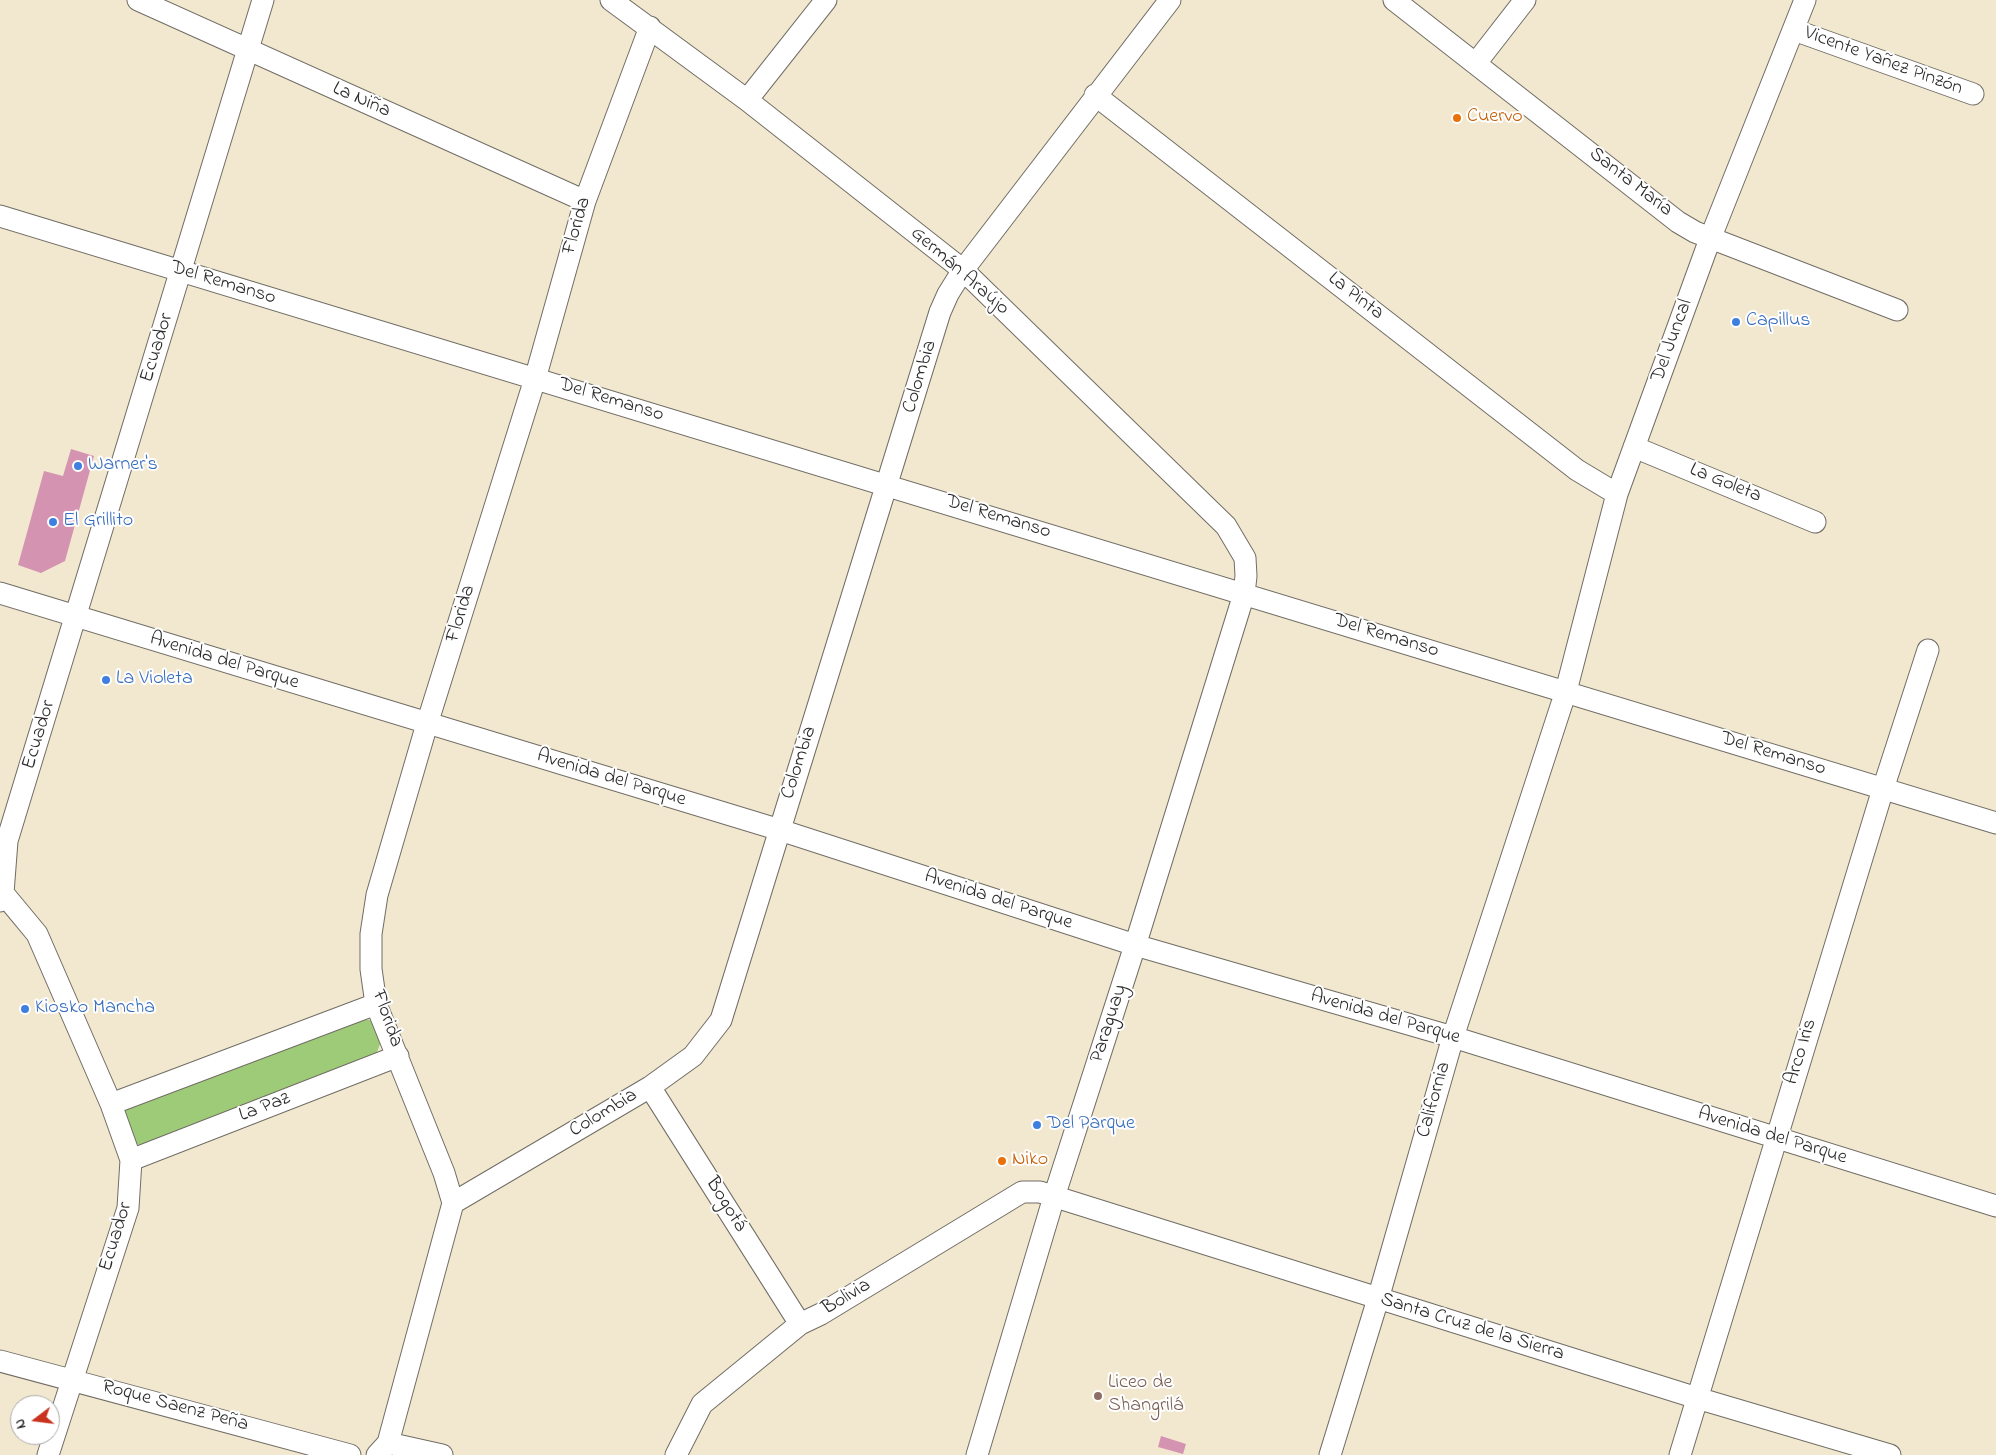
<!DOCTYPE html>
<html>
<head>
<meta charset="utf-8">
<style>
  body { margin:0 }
  #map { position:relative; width:1996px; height:1455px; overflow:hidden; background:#f2e8d0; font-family:"Indie Flower",sans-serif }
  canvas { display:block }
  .north { position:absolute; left:10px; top:1395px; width:50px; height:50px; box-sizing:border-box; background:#fff; border:1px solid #aaa; border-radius:50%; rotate:255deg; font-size:14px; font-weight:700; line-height:20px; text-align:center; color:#2b2b2b }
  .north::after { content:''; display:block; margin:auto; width:18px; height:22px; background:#c8321e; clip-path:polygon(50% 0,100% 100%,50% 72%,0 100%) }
</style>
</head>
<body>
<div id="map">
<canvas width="1996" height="1455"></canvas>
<div class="north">N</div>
</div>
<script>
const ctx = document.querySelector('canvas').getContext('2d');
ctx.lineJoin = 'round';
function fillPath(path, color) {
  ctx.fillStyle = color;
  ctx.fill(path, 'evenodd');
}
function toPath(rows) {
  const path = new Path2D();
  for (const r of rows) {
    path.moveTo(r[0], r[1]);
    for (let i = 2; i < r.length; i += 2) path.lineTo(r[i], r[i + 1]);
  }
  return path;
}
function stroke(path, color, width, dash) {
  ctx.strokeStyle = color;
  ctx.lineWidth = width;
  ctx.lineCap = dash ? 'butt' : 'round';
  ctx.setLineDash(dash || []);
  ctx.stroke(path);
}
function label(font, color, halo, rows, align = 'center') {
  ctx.font = font + ' "Indie Flower",sans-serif';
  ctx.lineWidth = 4;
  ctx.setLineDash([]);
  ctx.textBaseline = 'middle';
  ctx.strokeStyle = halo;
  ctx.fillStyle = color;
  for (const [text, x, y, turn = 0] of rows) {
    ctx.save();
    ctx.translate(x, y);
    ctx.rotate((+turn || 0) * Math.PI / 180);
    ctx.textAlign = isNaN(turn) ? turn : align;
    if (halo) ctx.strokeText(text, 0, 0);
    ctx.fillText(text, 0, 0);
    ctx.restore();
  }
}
const green = toPath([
  [360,1019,370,1020,378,1032,380,1044,376,1055,143,1146,134,1143,123,1116,127,1105]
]);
const building = toPath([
  [71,449,94,456,65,561,41,573,18,565,44,471,63,476],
  [1161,1436,1186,1444,1183,1454,1158,1447]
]);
const minor = toPath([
  [138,0,585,201],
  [611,0,747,100,963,270,1226,526,1245,558,1246,576,1244,594,1139,933,1054,1197,977,1455],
  [1394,0,1678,222,1695,232,1897,310],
  [1794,30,1973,94],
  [1476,63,1525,0],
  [1095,95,1577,470,1617,494],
  [747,100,826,0],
  [0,216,1996,823],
  [1634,447,1815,522],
  [0,593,780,830,1135,945,1453,1037,1996,1206],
  [3,893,37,934,111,1104,131,1160,128,1208,48,1455],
  [0,901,3,893,7,841,263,0],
  [650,1087,800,1324],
  [111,1104,376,1004],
  [131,1160,398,1056],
  [453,1203,444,1173,376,1004,371,969,371,934,377,895,427,724,535,379,585,201,650,27],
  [0,1361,350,1455],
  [388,1443,442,1455],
  [377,1455,388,1443,453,1203,650,1087,693,1056,721,1020,940,312,948,294,963,270,1170,0],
  [676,1455,702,1404,800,1324,821,1314,1022,1192,1040,1192,1697,1398,1890,1455],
  [1330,1455,1378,1299,1453,1037,1566,691,1617,494,1710,239,1805,0],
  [1680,1455,1883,789,1928,650]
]);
const markers = [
  [1457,118,5,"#e8710a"],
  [1736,322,5,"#3f7fe0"],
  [78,466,5,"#3f7fe0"],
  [53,522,5,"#3f7fe0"],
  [106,680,5,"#3f7fe0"],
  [25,1009,5,"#3f7fe0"],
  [1037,1125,5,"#3f7fe0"],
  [1002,1161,5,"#e8710a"],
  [1098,1396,5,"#8d6e63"]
];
const streetNames = [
  ["Vicente Yañez Pinzón",1883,62,20],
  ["La Niña",361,101,24],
  ["Santa María",1630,183,38],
  ["Florida",578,226,-74],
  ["Germán Araújo",959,272,41],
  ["Del Remanso",223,284,17],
  ["La Pinta",1355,297,38],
  ["Del Juncal",1673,341,-70],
  ["Ecuador",158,348,-73],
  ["Colombia",921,377,-73],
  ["Del Remanso",611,401,17],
  ["La Goleta",1725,484,22],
  ["Del Remanso",998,518,17],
  ["Florida",462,614,-73],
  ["Del Remanso",1386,637,17],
  ["Avenida del Parque",224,662,17],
  ["Ecuador",40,735,-73],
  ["Del Remanso",1773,755,17],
  ["Colombia",800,763,-72],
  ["Avenida del Parque",611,779,17],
  ["Avenida del Parque",998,901,18],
  ["Avenida del Parque",1385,1018,16],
  ["Florida",386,1019,71],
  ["Paraguay",1110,1024,-72],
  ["Arco Iris",1802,1052,-73],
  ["California",1435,1100,-74],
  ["La Paz",265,1108,-21],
  ["Colombia",604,1114,-31],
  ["Avenida del Parque",1772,1137,17],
  ["Bogotá",725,1205,58],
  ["Ecuador",117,1237,-73],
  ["Bolivia",847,1298,-31],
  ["Santa Cruz de la Sierra",1472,1328,17],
  ["Roque Saenz Peña",175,1407,15]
];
const foodNames = [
  ["Cuervo",1467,118],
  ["Niko",1012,1161]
];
const shopNames = [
  ["Capillus",1746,322],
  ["Warner's",88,466],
  ["El Grillito",63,522],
  ["La Violeta",116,680],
  ["Kiosko Mancha",35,1009],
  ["Del Parque",1047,1125]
];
const educationNames = [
  ["Liceo de",1108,1384],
  ["Shangrilá",1108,1407]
];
fillPath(green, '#9ecb78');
fillPath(building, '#d593b2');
stroke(minor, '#716d65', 23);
stroke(minor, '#fff', 21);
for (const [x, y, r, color] of markers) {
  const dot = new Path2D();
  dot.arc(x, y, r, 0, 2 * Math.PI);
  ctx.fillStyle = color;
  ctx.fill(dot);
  stroke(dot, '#fff', 2);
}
label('20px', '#2b2b2b', '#fff', streetNames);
label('20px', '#c56008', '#fff', foodNames, 'left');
label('20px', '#366cbe', '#fff', shopNames, 'left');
label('20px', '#785e54', '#fff', educationNames, 'left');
</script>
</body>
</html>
